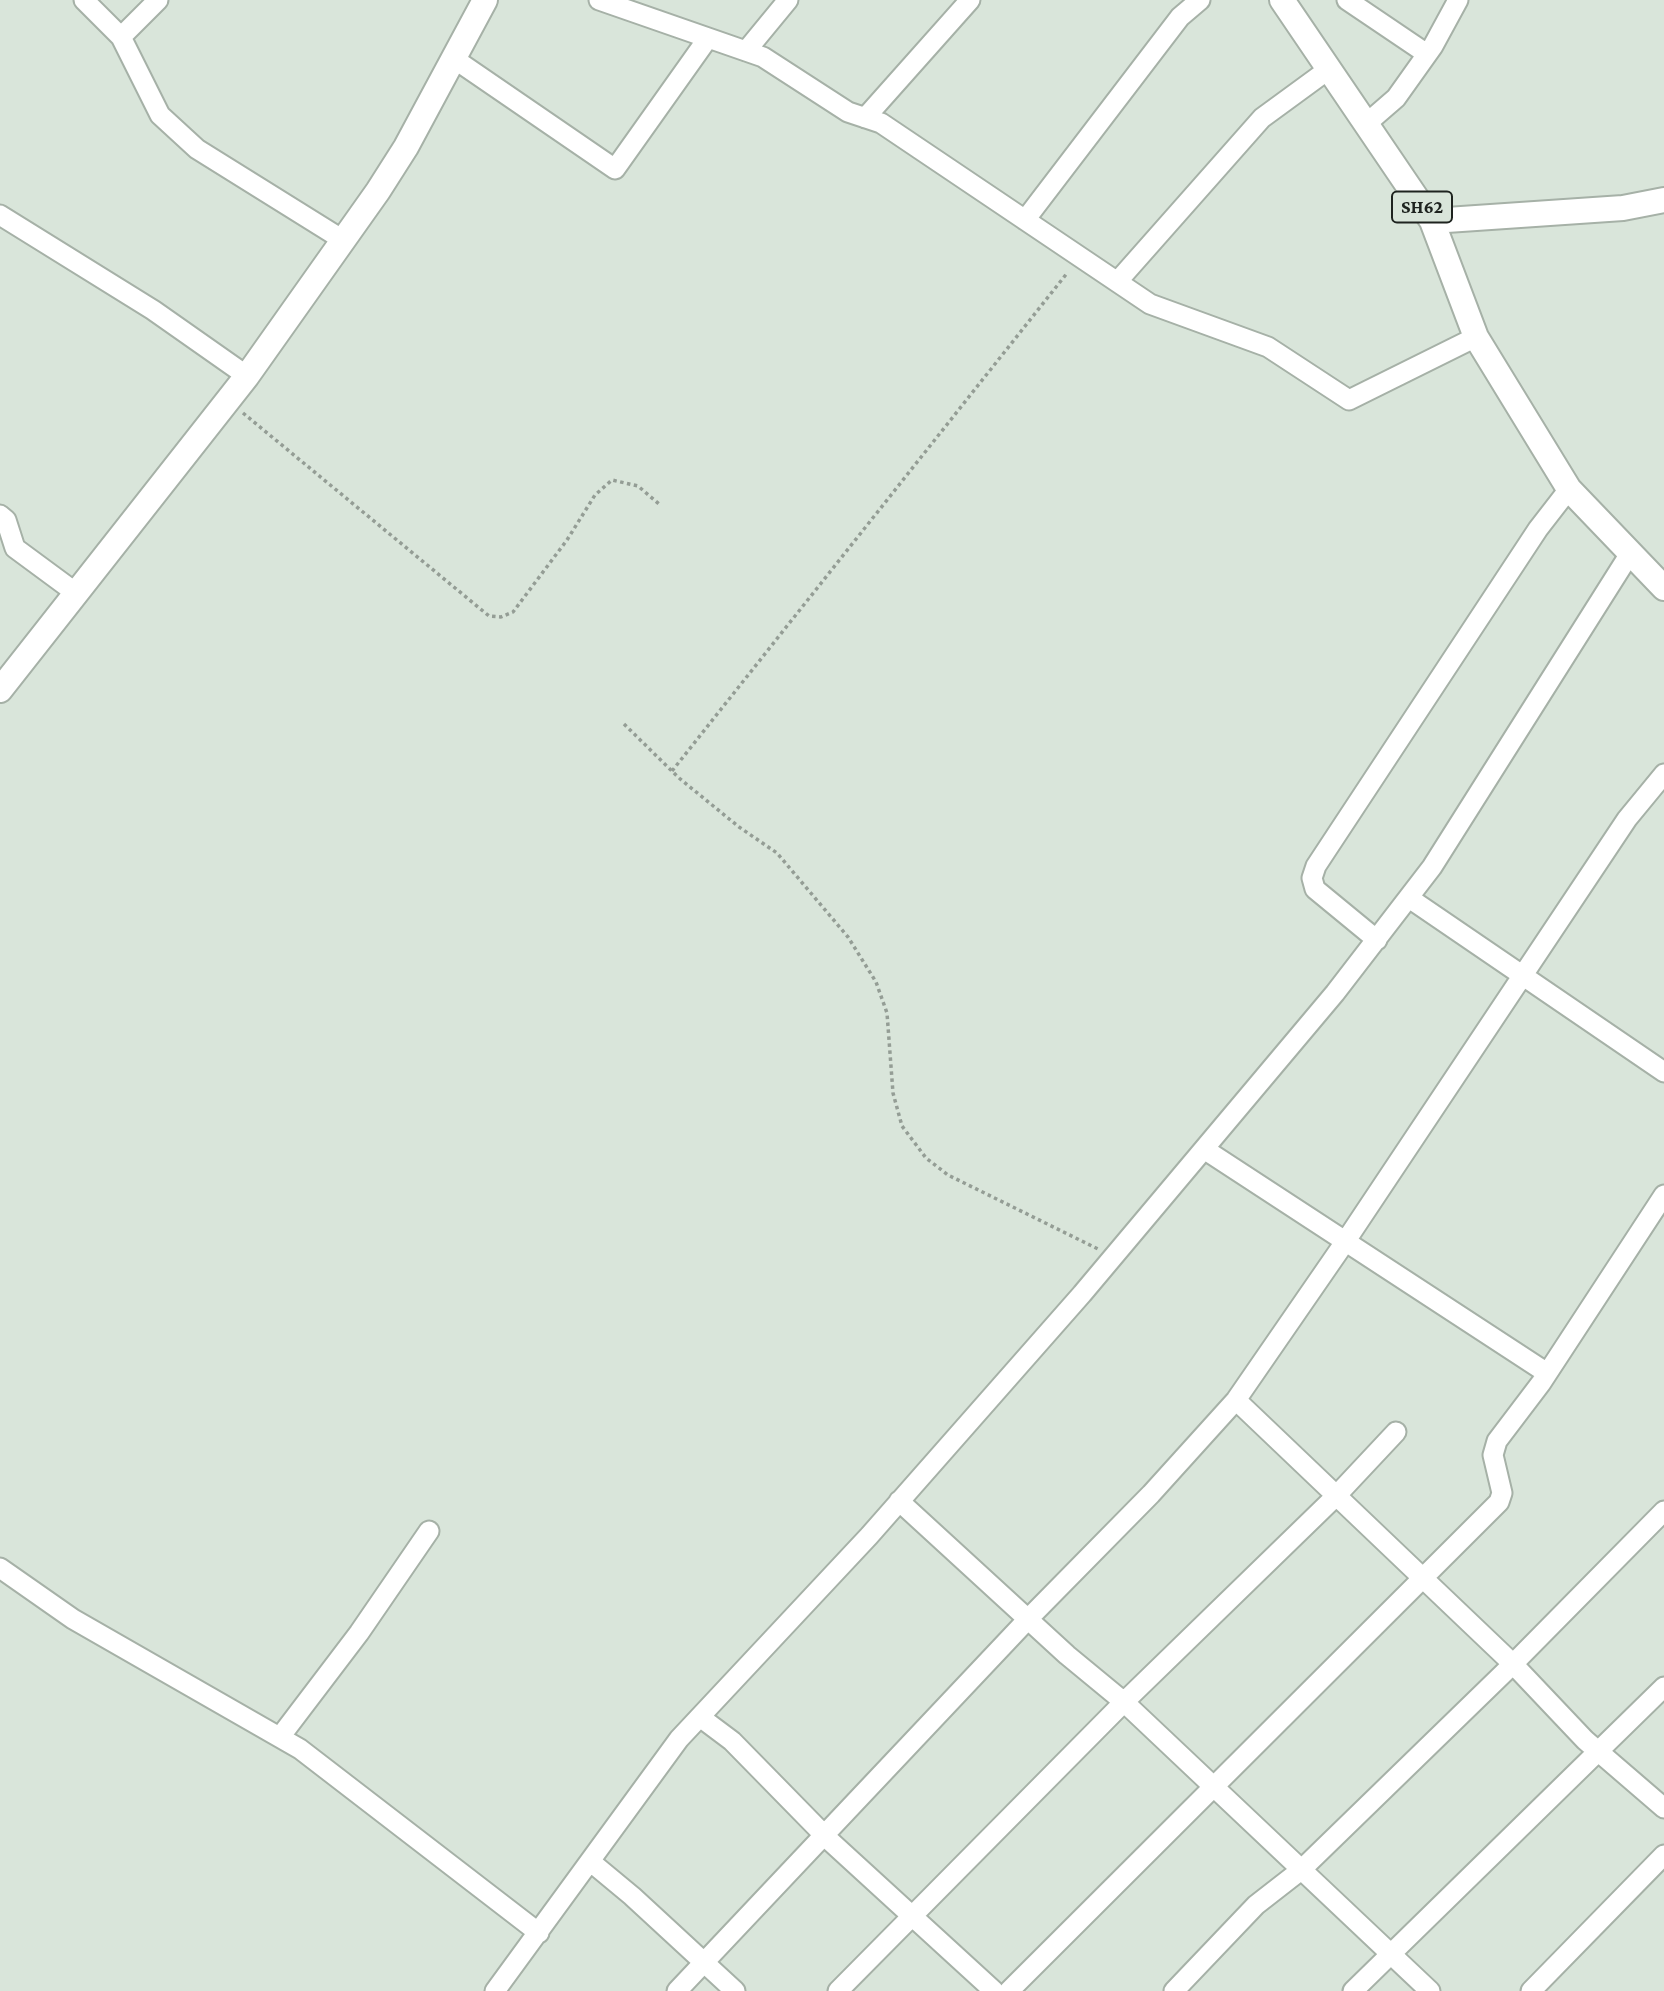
<!DOCTYPE html>
<html>
<head>
<meta charset="utf-8">
<style>
  body { margin:0 }
  canvas { display:block; background:#d9e5da }
</style>
</head>
<body>
<canvas width="1664" height="1991"></canvas>
<script>
const ctx = document.querySelector('canvas').getContext('2d');
ctx.lineJoin = 'round';
function toPath(rows) {
  const path = new Path2D();
  for (const r of rows) {
    path.moveTo(r[0], r[1]);
    for (let i = 2; i < r.length; i += 2) path.lineTo(r[i], r[i + 1]);
  }
  return path;
}
function stroke(path, color, width, dash) {
  ctx.strokeStyle = color;
  ctx.lineWidth = width;
  ctx.lineCap = dash ? 'butt' : 'round';
  ctx.setLineDash(dash || []);
  ctx.stroke(path);
}
function label(font, color, halo, rows, align = 'center') {
  ctx.font = font + ' "Crimson Pro",serif';
  ctx.lineWidth = 5;
  ctx.setLineDash([]);
  ctx.textBaseline = 'middle';
  ctx.strokeStyle = halo;
  ctx.fillStyle = color;
  for (const [text, x, y, turn = 0] of rows) {
    ctx.save();
    ctx.translate(x, y);
    ctx.rotate((+turn || 0) * Math.PI / 180);
    ctx.textAlign = isNaN(turn) ? turn : align;
    if (halo) ctx.strokeText(text, 0, 0);
    ctx.fillText(text, 0, 0);
    ctx.restore();
  }
}
const path = toPath([
  [243,413,489,616,501,617,513,612,567,540,595,495,612,480,638,486,659,504],
  [624,724,679,778,739,827,777,853,848,937,876,982,887,1013,893,1093,902,1126,926,1158,948,1175,1098,1249],
  [672,771,1068,272]
]);
const minor = toPath([
  [84,0,121,37,160,115,197,149,343,240],
  [599,0,763,57,848,112,881,123,1150,304,1268,347,1349,400,1476,337],
  [1347,0,1427,54],
  [121,37,158,0],
  [746,51,788,0],
  [453,58,615,169,708,38],
  [865,118,970,0],
  [1366,124,1396,98,1433,46,1458,0],
  [0,215,153,310,247,376],
  [1025,220,1180,17,1200,0],
  [1117,282,1262,118,1329,69],
  [0,515,6,520,15,548,76,593],
  [1409,898,1664,1072],
  [1377,940,1315,889,1312,878,1316,866,1538,529,1569,489],
  [1204,1149,1547,1373],
  [1236,1400,1513,1664,1585,1740,1664,1808],
  [899,1501,1067,1655,1124,1702,1430,1991],
  [0,1568,73,1619,300,1749,539,1933],
  [700,1717,732,1741,830,1841,994,1991],
  [280,1737,359,1633,429,1531],
  [591,1862,632,1896,735,1991],
  [495,1991,679,1739,869,1536,1082,1294,1335,993,1432,867,1631,552],
  [677,1991,1029,1618,1151,1494,1236,1400,1345,1242,1627,819,1664,774],
  [838,1991,1124,1702,1336,1496,1396,1432],
  [1009,1991,1499,1502,1502,1493,1493,1455,1497,1441,1541,1383,1664,1195],
  [1174,1991,1256,1905,1301,1870,1513,1664,1664,1511],
  [1353,1991,1664,1687],
  [1531,1991,1664,1855]
]);
const major = toPath([
  [1282,0,1432,221,1623,208,1664,200],
  [1432,221,1476,337,1569,489,1664,588],
  [0,690,247,376,378,191,406,147,485,0]
]);
const shields = [
  [1422,207,60]
];
const shieldNames = [
  ["SH62",1422,207]
];
stroke(minor, '#a6b1a7', 23);
stroke(major, '#a6b1a7', 28);
stroke(path, '#949d95', 3.5, [3.5, 3.5]);
stroke(minor, '#fff', 19);
stroke(major, '#fff', 24);
for (const [x, y, w] of shields) {
  const box = new Path2D();
  box.roundRect(x - w / 2, y - 15.5, w, 31, 5);
  ctx.fillStyle = '#d9e5da';
  ctx.fill(box);
  stroke(box, '#1e231f', 2);
}
label('bold 19px', '#1e231f', null, shieldNames);
</script>
</body>
</html>
